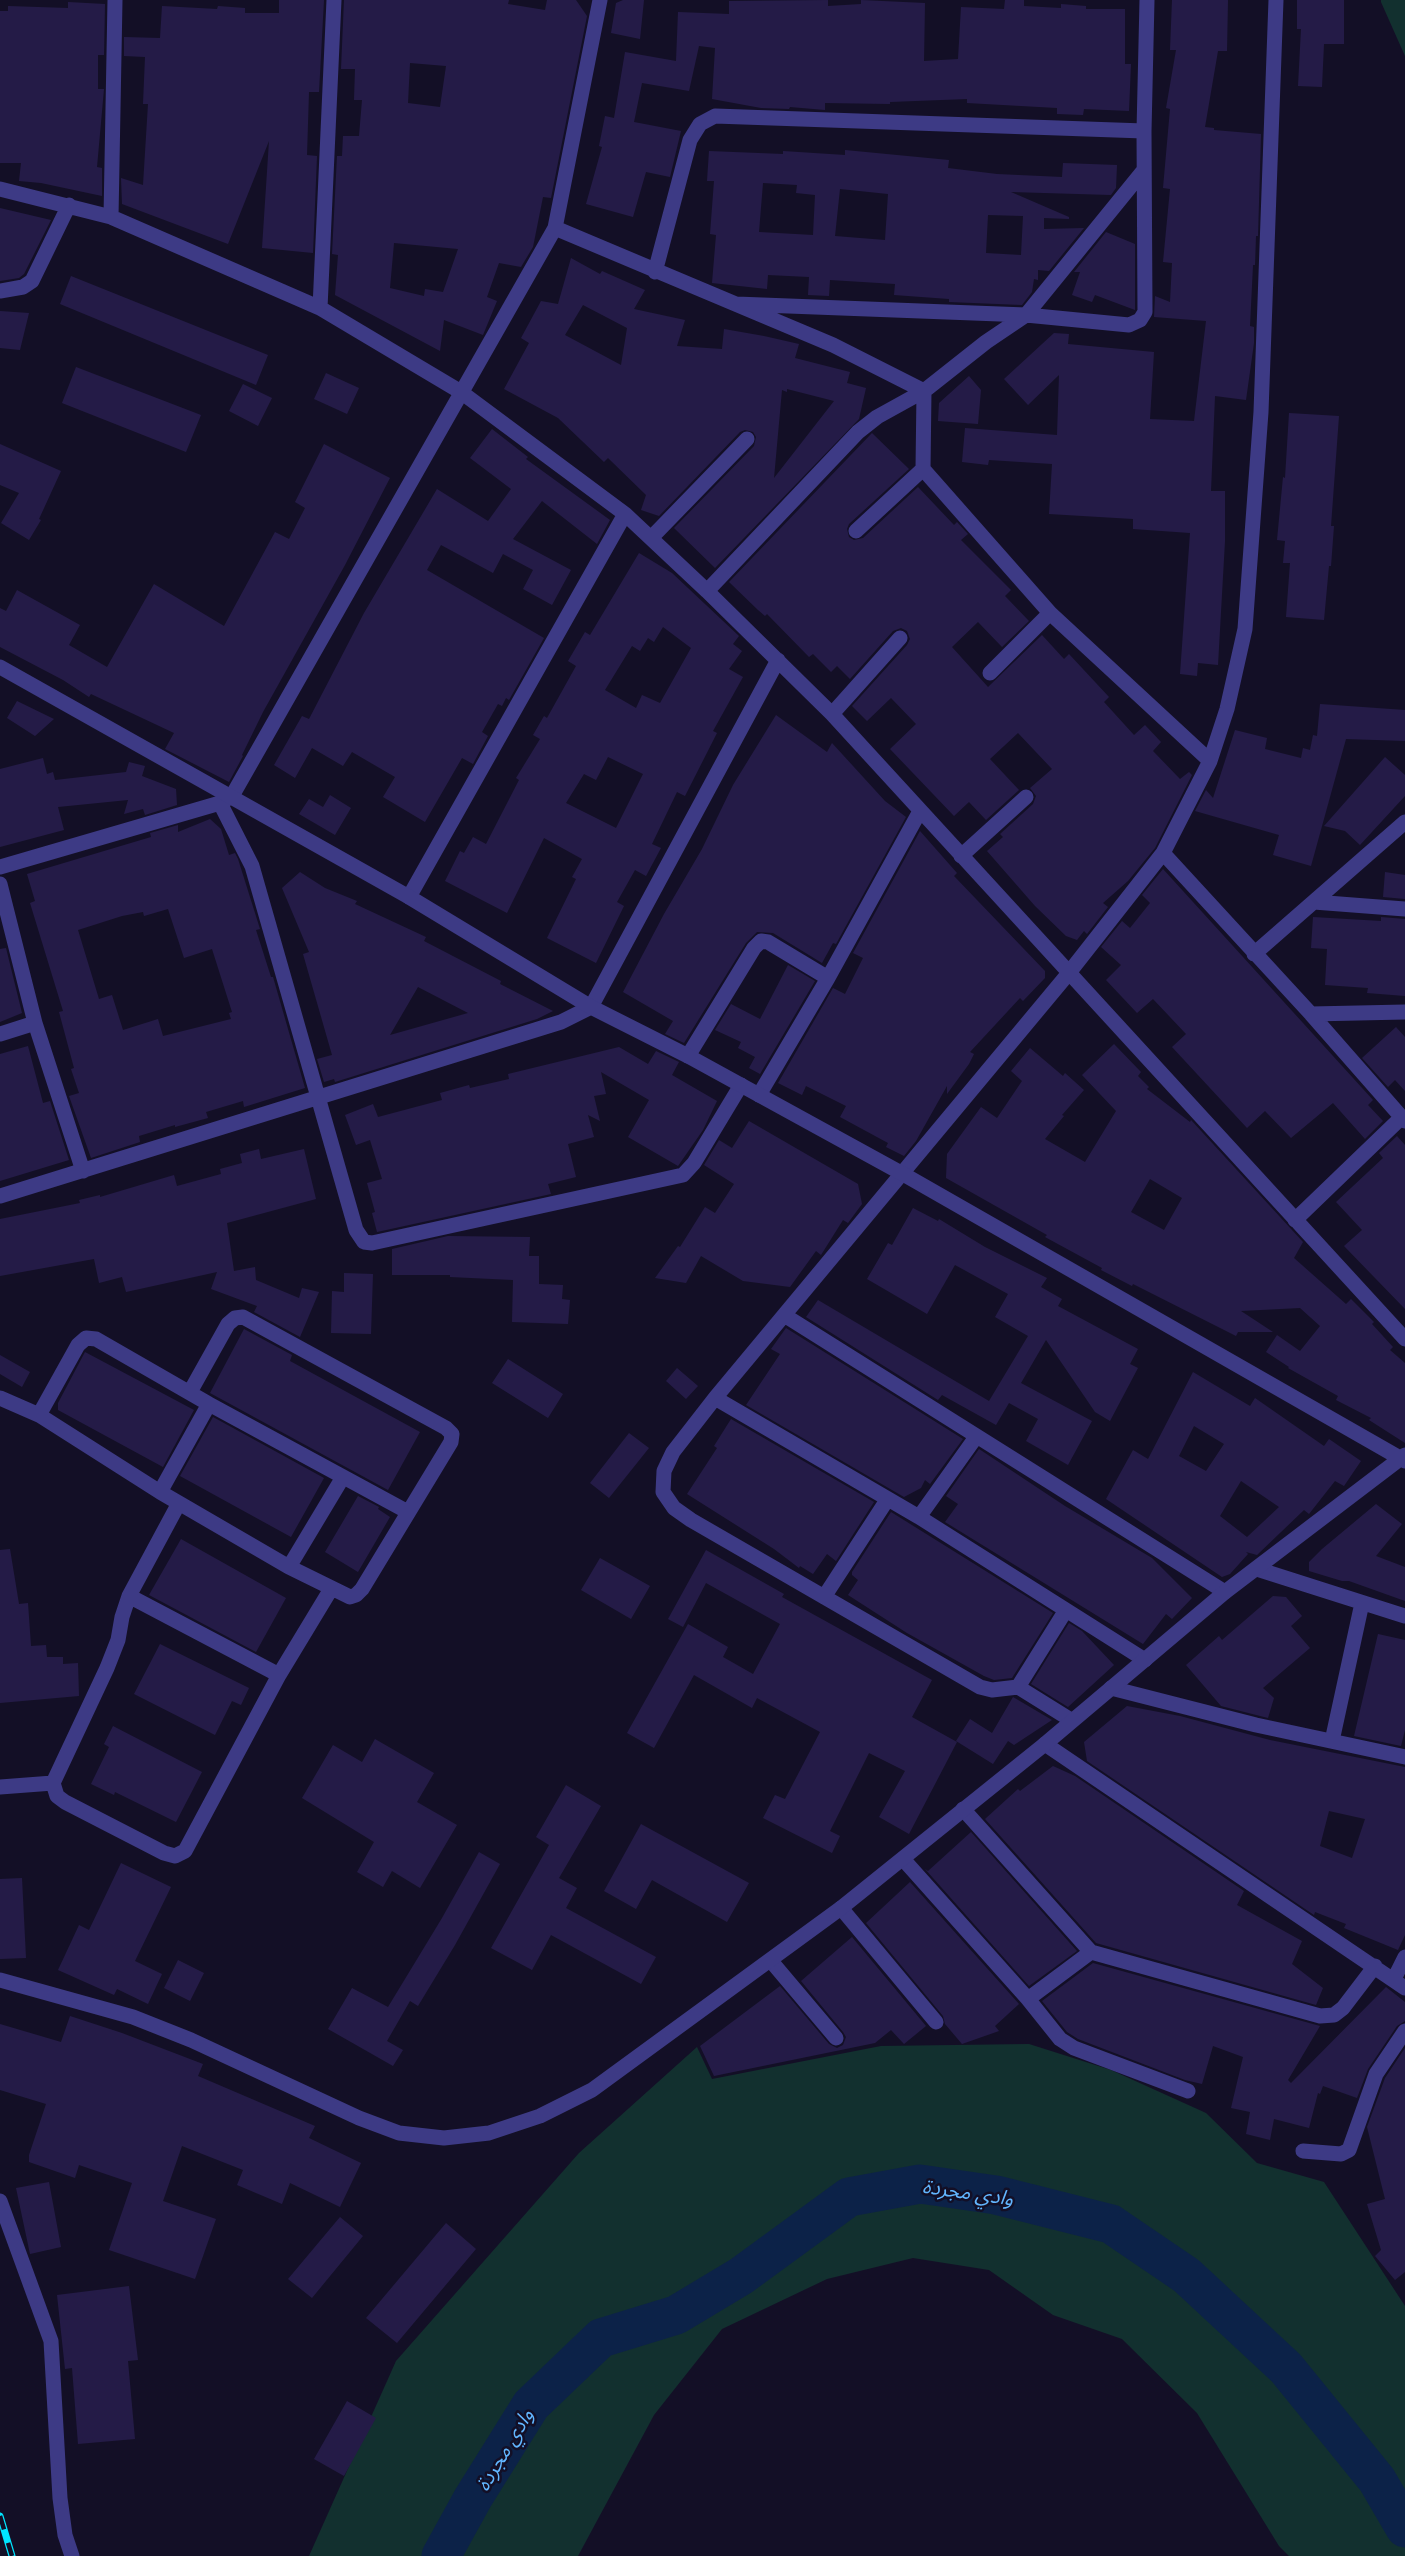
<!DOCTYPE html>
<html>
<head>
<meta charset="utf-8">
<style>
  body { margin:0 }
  canvas { display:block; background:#130f26 }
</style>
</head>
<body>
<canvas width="1405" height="2556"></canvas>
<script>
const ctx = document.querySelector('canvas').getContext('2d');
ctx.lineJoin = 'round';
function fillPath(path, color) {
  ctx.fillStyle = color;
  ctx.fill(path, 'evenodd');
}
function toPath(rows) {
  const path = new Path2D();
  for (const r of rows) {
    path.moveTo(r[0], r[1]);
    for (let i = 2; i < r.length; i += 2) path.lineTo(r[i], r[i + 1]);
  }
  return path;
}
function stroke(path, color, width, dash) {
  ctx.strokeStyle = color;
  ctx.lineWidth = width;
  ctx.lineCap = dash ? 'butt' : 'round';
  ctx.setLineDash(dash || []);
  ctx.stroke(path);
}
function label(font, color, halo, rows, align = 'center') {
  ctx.font = font + ' "Public Sans","Noto Sans Arabic",sans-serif';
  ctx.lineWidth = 5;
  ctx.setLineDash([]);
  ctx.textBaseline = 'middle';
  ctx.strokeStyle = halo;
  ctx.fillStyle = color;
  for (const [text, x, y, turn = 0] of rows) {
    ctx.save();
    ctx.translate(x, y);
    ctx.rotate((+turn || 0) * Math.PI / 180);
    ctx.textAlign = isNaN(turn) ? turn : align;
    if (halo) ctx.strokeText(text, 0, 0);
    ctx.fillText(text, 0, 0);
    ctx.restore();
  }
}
const green = toPath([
  [1381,0,1405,0,1405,56,1381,2],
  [1029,2044,1111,2070,1206,2113,1257,2163,1324,2182,1405,2306,1405,2556,1289,2556,1279,2546,1197,2413,1122,2339,1053,2315,989,2270,913,2258,827,2279,722,2329,654,2415,578,2556,309,2556,396,2361,579,2153,697,2047,712,2079,881,2046]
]);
const river = toPath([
  [441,2556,473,2498,531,2405,601,2338,676,2315,741,2276,849,2197,920,2184,996,2195,1111,2224,1186,2275,1286,2368,1377,2480,1405,2528]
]);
const building = toPath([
  [279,0,324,0,319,92,309,92,307,155,317,156,313,253,262,248,269,141,228,244,122,204,121,178,143,185,148,104,143,104,145,57,124,56,124,37,160,38,162,6,217,9,218,6,245,8,245,13,279,13],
  [344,0,509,0,508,4,545,10,547,0,576,0,587,16,551,198,543,197,533,247,521,267,499,263,487,297,497,301,483,335,444,320,440,351,335,295,338,255,332,254,337,156,342,156,343,136,359,136,362,100,354,100,355,69,341,69],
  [410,63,446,66,440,107,408,103],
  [394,243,458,249,443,292,425,289,424,296,390,288],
  [623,0,644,0,640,39,611,33,616,3],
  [828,0,828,6,861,4,861,0,925,3,924,61,958,59,961,7,1004,9,1005,0,1024,0,1024,6,1061,8,1061,4,1086,6,1086,9,1125,9,1125,64,1131,64,1129,111,1084,109,1083,115,1057,114,1057,108,967,103,967,99,890,102,890,104,825,103,825,110,790,107,789,109,761,108,712,99,715,48,699,46,689,91,642,83,634,122,681,131,670,177,646,172,633,217,586,204,602,147,599,146,605,116,614,118,625,52,676,61,678,12,729,14,729,1],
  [1172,0,1228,0,1227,51,1218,51,1205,127,1214,128,1214,130,1261,134,1258,236,1256,236,1255,265,1253,265,1250,326,1254,327,1254,343,1246,400,1215,396,1211,491,1225,491,1225,541,1218,665,1198,663,1197,676,1180,674,1190,533,1133,529,1133,519,1049,514,1052,464,989,460,988,465,962,462,965,428,1057,435,1059,375,1028,405,1004,379,1054,333,1069,334,1068,344,1154,352,1150,419,1194,421,1206,321,1154,317,1155,296,1170,302,1172,263,1163,262,1170,189,1163,188,1170,109,1166,108,1176,50,1170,50],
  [1297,0,1344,0,1344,44,1324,44,1322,87,1298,86,1301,29,1297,29],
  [68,2,105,4,104,55,98,55,98,89,104,89,97,167,102,168,102,196,41,183,19,181,21,163,0,163,0,11,8,11,8,6,68,8],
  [845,150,949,160,948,168,997,174,1062,177,1063,163,1117,165,1116,188,1111,195,1011,192,1069,217,1069,219,1044,218,1044,229,1084,228,1049,271,1038,270,1038,280,1034,279,1032,292,1022,305,949,302,949,299,894,295,895,284,830,280,829,296,808,295,809,277,768,275,767,289,712,283,716,235,710,234,714,181,707,181,709,151,783,154,783,151,845,155],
  [763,183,797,185,796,193,815,195,813,235,759,232],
  [840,189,888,194,885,240,835,236],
  [988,215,1023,216,1021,255,986,253],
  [0,208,51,220,24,274,19,278,0,281],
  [1106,232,1135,244,1135,310,1095,295,1092,302,1072,295,1080,272,1074,272],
  [571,258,600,274,602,271,645,290,634,309,685,320,677,346,722,349,724,329,764,336,799,344,795,358,850,372,847,383,866,388,859,419,715,568,674,528,754,446,756,437,753,432,745,430,740,432,659,516,641,510,646,495,608,458,604,462,558,418,504,389,529,343,521,338,541,301,558,304],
  [583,305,627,328,621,365,565,335],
  [787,389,834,401,774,478,782,390,787,392],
  [71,276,268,355,256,385,60,304],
  [0,311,29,313,20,350,0,348],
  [76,367,201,415,186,452,62,403],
  [326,373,359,388,347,414,314,399],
  [969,376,981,390,978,424,938,421,939,403],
  [243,384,272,398,258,426,229,411],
  [1289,413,1339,416,1331,526,1334,526,1331,566,1329,566,1324,620,1286,617,1290,563,1283,563,1285,541,1277,540,1283,477,1285,478],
  [492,429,528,457,526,459,610,520,597,544,542,501,513,539,571,570,552,605,523,589,533,570,503,554,493,573,441,545,427,570,544,638,509,700,506,698,502,706,498,704,482,732,488,736,473,764,462,758,425,822,383,797,395,777,352,752,343,766,312,748,295,778,274,765,302,716,309,719,364,613,437,489,488,521,511,489,470,458],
  [872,433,909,469,849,524,847,529,849,537,854,540,863,538,918,487,954,525,957,522,968,534,961,540,1011,590,1005,596,1029,621,1002,647,978,622,952,647,988,687,1042,635,1064,659,1069,654,1109,697,1104,702,1134,735,1145,725,1161,742,1153,751,1180,779,1189,772,1192,775,1155,848,1128,881,1103,903,1108,907,1087,934,1084,931,1077,940,1066,936,1035,906,987,851,1003,837,1000,834,1033,804,1036,796,1030,788,1052,769,1018,733,990,759,1019,790,986,820,969,802,954,816,890,749,916,724,891,698,867,721,852,706,907,645,910,639,907,631,901,628,893,631,850,679,837,666,831,672,813,654,809,657,767,614,765,616,758,610,729,582],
  [0,444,61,471,39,519,41,520,29,540,1,523,19,493,0,485],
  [324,444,390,478,345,565,263,712,242,755,243,756,229,782,165,749,174,733,91,694,89,697,63,680,0,647,0,608,6,611,17,590,80,625,69,645,107,667,154,584,224,626,275,532,289,539,305,508,295,502],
  [639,553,672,573,739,636,733,644,742,651,729,669,743,677,713,731,717,733,685,796,677,792,652,844,661,848,646,876,635,870,617,902,624,906,596,963,547,938,576,879,572,877,582,859,544,838,507,913,445,881,460,851,464,853,473,837,486,844,519,780,516,778,540,739,533,735,544,716,547,718,576,666,568,661,585,632,590,635],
  [663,627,691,648,660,703,642,695,636,708,605,690,632,646,640,651,648,638,654,642],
  [608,757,643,774,616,828,566,803,584,774,596,780],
  [17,701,54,719,35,736,7,718],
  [1320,704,1405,710,1405,741,1346,739,1311,866,1273,855,1279,835,1195,811,1206,790,1213,798,1235,730,1267,738,1265,749,1301,758,1303,748,1310,750,1313,735,1317,736],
  [776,715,827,752,832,743,885,801,906,817,836,944,833,943,822,963,773,933,757,932,746,943,684,1043,665,1034,673,1021,623,992,664,914,702,849,733,785],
  [1385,757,1405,775,1405,796,1360,845,1345,831,1324,826],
  [43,758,47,774,53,772,55,780,126,772,129,762,145,766,142,776,176,789,177,805,145,815,143,809,124,814,128,800,58,807,64,830,0,847,0,769],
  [330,795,351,808,335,835,299,814,309,799,323,807],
  [210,819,221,829,229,855,235,853,238,859,260,929,256,930,271,977,273,977,305,1088,244,1107,243,1101,206,1112,208,1118,175,1127,175,1125,139,1136,140,1142,91,1158,69,1096,79,1093,71,1069,74,1068,59,1012,63,1011,30,903,35,901,27,874,151,837,150,833,178,825,178,832],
  [168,909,184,958,212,949,232,1012,229,1013,231,1019,163,1036,158,1019,123,1030,112,995,99,999,78,930,122,916,143,912,144,916],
  [920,831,957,873,954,876,1045,971,1045,978,1023,1001,1020,998,970,1052,974,1054,969,1064,947,1094,947,1086,916,1141,904,1156,886,1147,888,1143,840,1117,846,1106,806,1086,802,1095,778,1083,833,988,845,994,863,958,853,953],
  [1163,869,1373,1100,1368,1105,1383,1121,1365,1139,1333,1103,1291,1138,1265,1111,1247,1128,1172,1047,1186,1034,1153,999,1137,1013,1106,980,1121,965,1101,947,1122,921,1130,928,1150,903,1142,895],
  [300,872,325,888,357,901,355,904,426,937,424,941,501,981,500,984,553,1011,537,1019,335,1082,334,1079,324,1082,317,1059,332,1055,303,954,309,952,282,888],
  [418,987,468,1013,390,1035],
  [1385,872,1405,875,1405,899,1383,897],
  [1313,917,1381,921,1381,917,1405,919,1405,996,1367,993,1368,988,1325,985,1327,949,1311,948],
  [6,948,22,1013,0,1022,0,949],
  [788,965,815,981,760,1074,749,1068,755,1057,738,1048,741,1042,715,1030,731,1004,760,1019],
  [1396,1027,1405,1037,1405,1091,1395,1080,1388,1087,1362,1058],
  [1114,1044,1141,1072,1138,1076,1149,1087,1147,1089,1190,1122,1191,1120,1303,1242,1294,1258,1346,1304,1351,1299,1374,1322,1372,1324,1393,1347,1390,1350,1405,1363,1405,1443,1369,1420,1371,1418,1336,1400,1338,1396,1288,1368,1289,1367,1266,1352,1277,1335,1300,1351,1320,1326,1300,1308,1241,1311,1273,1332,1238,1332,1236,1336,1133,1284,1132,1286,1101,1270,1102,1268,1045,1237,1047,1235,946,1178,947,1154,981,1107,997,1118,1022,1081,1011,1071,1030,1048,1063,1076,1065,1073,1084,1090,1062,1115,1064,1116,1045,1139,1085,1162,1116,1111,1082,1075],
  [1150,1179,1182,1198,1164,1230,1131,1212],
  [28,1046,43,1103,50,1101,69,1160,0,1181,0,1054],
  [619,1047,648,1064,656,1051,679,1062,672,1075,717,1101,703,1130,678,1166,628,1137,649,1100,601,1072,606,1094,594,1096,600,1121,588,1115,594,1137,568,1144,576,1177,548,1184,551,1194,377,1232,372,1213,375,1212,367,1183,382,1179,370,1140,356,1145,345,1115,373,1104,378,1117,442,1100,440,1093,469,1085,470,1088,509,1079,508,1074],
  [749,1121,858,1184,862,1204,848,1223,843,1220,821,1255,816,1251,790,1287,743,1281,701,1256,686,1283,655,1278,678,1246,680,1247,705,1207,715,1213,734,1184,704,1165,719,1140,732,1148],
  [1397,1136,1405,1145,1405,1309,1344,1246,1362,1230,1336,1202,1383,1158,1379,1153],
  [259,1149,261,1159,304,1149,316,1199,227,1223,234,1271,255,1267,256,1280,299,1298,302,1288,319,1292,300,1337,254,1312,257,1306,211,1289,217,1272,126,1292,122,1277,99,1283,94,1259,0,1276,0,1219,80,1203,79,1200,100,1195,100,1197,174,1175,177,1186,221,1174,220,1169,242,1163,240,1154],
  [913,1208,938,1221,939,1219,985,1247,1047,1278,1041,1287,1062,1299,1058,1306,1138,1349,1130,1364,1138,1368,1110,1421,1095,1412,1046,1340,1021,1383,1092,1421,1068,1465,1026,1441,1038,1419,1009,1403,996,1425,942,1395,938,1400,806,1317,818,1300,989,1401,1028,1336,995,1317,1008,1294,955,1265,927,1314,867,1279,888,1243,892,1245],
  [448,1236,530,1237,529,1256,539,1256,539,1284,563,1285,562,1299,570,1300,568,1324,512,1322,513,1280,450,1277,450,1275,392,1275,392,1249],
  [344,1273,373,1274,371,1334,331,1333,332,1291,344,1292],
  [786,1328,963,1439,930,1484,925,1480,921,1488,904,1497,746,1405,780,1354,771,1349],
  [244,1329,292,1355,290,1361,420,1432,388,1490,210,1393],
  [85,1352,194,1410,163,1467,58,1410,58,1403],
  [0,1355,30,1372,22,1387,0,1374],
  [508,1359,563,1394,548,1418,492,1383],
  [677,1368,698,1386,686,1399,666,1381],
  [1193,1372,1250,1406,1255,1398,1324,1446,1329,1439,1361,1461,1344,1486,1335,1481,1309,1514,1304,1510,1257,1555,1246,1552,1248,1554,1230,1574,1222,1577,1106,1499,1133,1450,1148,1459],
  [1194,1426,1224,1444,1206,1471,1179,1456],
  [1241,1481,1279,1507,1247,1537,1220,1516],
  [213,1417,324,1478,291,1537,180,1476],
  [731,1419,874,1502,836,1561,827,1554,813,1574,800,1566,799,1568,774,1549,687,1494,717,1448,714,1446],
  [629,1433,649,1448,609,1498,590,1483],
  [979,1449,1065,1506,1152,1558,1192,1598,1172,1619,1166,1614,1143,1644,945,1522,958,1504,946,1496],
  [358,1496,379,1507,378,1509,390,1517,358,1572,325,1552],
  [1376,1504,1402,1524,1376,1556,1405,1567,1405,1601,1349,1581,1342,1581,1309,1571,1309,1562,1322,1549],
  [891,1512,1053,1613,1012,1678,994,1680,984,1676,907,1633,848,1595,858,1580,852,1575,852,1572],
  [181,1539,286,1598,256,1652,149,1595],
  [10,1549,19,1604,28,1603,31,1646,46,1645,47,1657,63,1657,63,1664,78,1663,79,1696,0,1703,0,1550],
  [706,1550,784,1594,782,1597,932,1680,912,1717,957,1742,909,1834,879,1817,905,1771,869,1753,830,1831,840,1836,832,1853,763,1818,775,1795,785,1799,820,1732,757,1698,752,1708,694,1675,654,1748,627,1733,688,1624,728,1647,723,1657,753,1674,780,1624,706,1583,683,1627,668,1619],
  [600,1558,650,1586,631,1619,581,1590],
  [1273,1596,1286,1597,1302,1616,1291,1626,1310,1648,1263,1688,1274,1698,1268,1718,1221,1706,1186,1665,1219,1636,1222,1640],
  [1069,1623,1082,1631,1114,1665,1068,1707,1031,1684],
  [1378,1634,1405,1640,1405,1730,1401,1746,1354,1736],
  [160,1644,249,1688,241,1705,232,1701,215,1735,134,1694],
  [1013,1697,1052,1720,1014,1745,1008,1741,993,1764,956,1741,970,1719,992,1733],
  [1127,1706,1180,1716,1270,1740,1405,1767,1405,1935,1398,1950,1344,1928,1346,1924,1315,1912,1314,1915,1087,1761,1084,1742],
  [1329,1811,1365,1819,1352,1858,1320,1846],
  [113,1726,202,1772,176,1822,115,1792,114,1795,91,1784,109,1747,104,1744],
  [375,1739,434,1773,417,1802,457,1825,420,1888,392,1871,383,1887,357,1872,374,1842,302,1798,333,1745,362,1762],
  [1053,1766,1075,1776,1244,1891,1237,1905,1302,1941,1292,1964,1323,1988,1316,2005,1096,1943,985,1819,1018,1789,1020,1791],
  [566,1785,601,1806,559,1878,577,1888,566,1908,656,1957,641,1984,551,1935,532,1970,491,1948,549,1845,536,1837],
  [641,1824,749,1883,727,1922,652,1880,636,1909,604,1891],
  [971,1832,1077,1951,1029,1986,925,1869,928,1871],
  [479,1852,500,1864,455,1945,418,2006,410,2001,387,2041,403,2050,393,2066,328,2029,352,1988,388,2007,442,1918],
  [121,1863,171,1887,135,1961,162,1974,148,2004,117,1989,114,1995,58,1970,79,1925,89,1930],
  [22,1878,26,1958,0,1959,0,1879],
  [910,1882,1019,2004,995,2026,999,2031,962,2044,945,2024,943,2016,866,1923],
  [852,1937,926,2026,904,2044,891,2030,875,2043,714,2076,700,2046,780,1986,829,2044,837,2048,843,2045,846,2037,843,2032,801,1981],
  [178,1960,204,1973,190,2001,164,1988],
  [1093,1963,1320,2026,1288,2080,1291,2083,1386,1987,1405,2002,1405,2021,1397,2026,1368,2069,1357,2098,1323,2086,1320,2094,1318,2093,1309,2128,1274,2119,1270,2140,1246,2134,1250,2112,1231,2108,1243,2057,1213,2046,1202,2084,1185,2080,1078,2039,1067,2032,1042,2001],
  [70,2016,122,2033,203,2064,198,2076,315,2126,309,2138,361,2163,340,2207,290,2183,282,2204,237,2185,243,2170,182,2146,163,2201,216,2219,195,2279,109,2250,132,2183,79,2165,75,2178,29,2162,29,2155,46,2104,0,2090,0,2024,61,2042],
  [1405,2048,1405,2272,1395,2280,1375,2256,1381,2250,1367,2204,1385,2199,1367,2127,1385,2078],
  [49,2182,61,2247,30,2254,16,2188],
  [340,2217,363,2236,312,2298,288,2279],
  [446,2223,476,2249,397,2343,366,2318],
  [129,2286,138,2360,128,2361,135,2439,78,2444,72,2368,65,2369,57,2295],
  [347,2401,376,2418,344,2476,314,2459]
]);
const minor = toPath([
  [0,189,111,217,320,308,461,392,625,514,707,591,832,714,1405,1339],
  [111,217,115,0],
  [555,228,833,345,924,391],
  [655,272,690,140,700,124,715,116,1144,131],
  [0,291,23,287,32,281,69,205],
  [736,304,1026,315,1129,325,1140,320,1145,312,1144,131,1147,0],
  [320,308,334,0],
  [924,391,923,469,1050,613,1210,761],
  [856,531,923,469],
  [651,538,747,439],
  [707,591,858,432,877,417,924,391,986,342,1026,315,1144,170],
  [990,673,1050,613],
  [832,714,900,638],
  [220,803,252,866,356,1230,364,1242,372,1243,683,1175,694,1163,741,1085],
  [1163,853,1311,1014,1405,1121],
  [961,856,1026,797],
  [0,867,220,803,232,796,555,228,600,0],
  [0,884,35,1023,83,1171],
  [409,897,625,514],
  [1314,902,1405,909],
  [1254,954,1405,822],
  [1311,1014,1405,1012],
  [0,1034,35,1023],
  [688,1056,754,948,761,941,768,942,828,978],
  [759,1095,828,978,920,811],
  [0,1196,561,1022,591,1007,778,660],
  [1295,1220,1402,1117],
  [784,1315,1225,1592],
  [0,1398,39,1415,160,1492,289,1567,350,1597,356,1595,362,1589,451,1442,452,1434,446,1428,243,1317,235,1318,228,1324,190,1392],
  [715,1398,919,1517,1145,1660],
  [39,1415,78,1345,86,1338,96,1339,209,1404,408,1512],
  [160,1492,209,1404],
  [179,1503,129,1596,122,1617,118,1640,107,1668,53,1783,57,1796,65,1802,164,1853,175,1856,185,1851,279,1675,331,1589],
  [919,1517,976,1437],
  [289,1567,343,1477],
  [1257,1569,1405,1616],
  [129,1596,279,1675],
  [824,1597,887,1500],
  [1018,1687,1066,1610],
  [1111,1688,1256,1725,1405,1757],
  [1071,1720,1018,1687,992,1690,980,1687,691,1520,674,1508,663,1492,664,1471,673,1452,715,1398,1068,974,1163,853,1210,761,1227,709,1245,629,1261,412,1276,0],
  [1332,1741,1362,1603],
  [1045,1744,1405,1988],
  [0,1787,53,1783],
  [963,1809,1091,1952],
  [903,1859,1028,1999,1060,2039,1074,2048,1188,2091],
  [841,1908,936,2022],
  [771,1961,836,2038],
  [1394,1979,1405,1957],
  [1028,1999,1091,1952,1320,2016,1334,2015,1343,2008,1375,1966],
  [1303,2151,1341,2154,1349,2150,1376,2074,1405,2031],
  [0,2201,51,2341,60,2498,65,2535,72,2556]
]);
const tertiary = toPath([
  [0,667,409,897,591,1007,688,1056,903,1174,1405,1461],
  [0,1980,133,2017,191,2040,359,2118,399,2133,444,2138,489,2133,540,2116,592,2090,841,1908,1045,1744,1225,1592,1405,1455]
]);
const rail = toPath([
  [0,2516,12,2556]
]);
const waterNames = [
  ["وادي مجردة",968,2193,8],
  ["وادي مجردة",505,2450,-59]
];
fillPath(green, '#12302f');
stroke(river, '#0c2248', 39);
fillPath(building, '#241b47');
stroke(minor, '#3d3a85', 15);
stroke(tertiary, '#3d3a85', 15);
stroke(rail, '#00e5ff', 7);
stroke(rail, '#130f26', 4.5, [14]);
label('italic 20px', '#62b6ff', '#130f26', waterNames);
</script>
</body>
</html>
